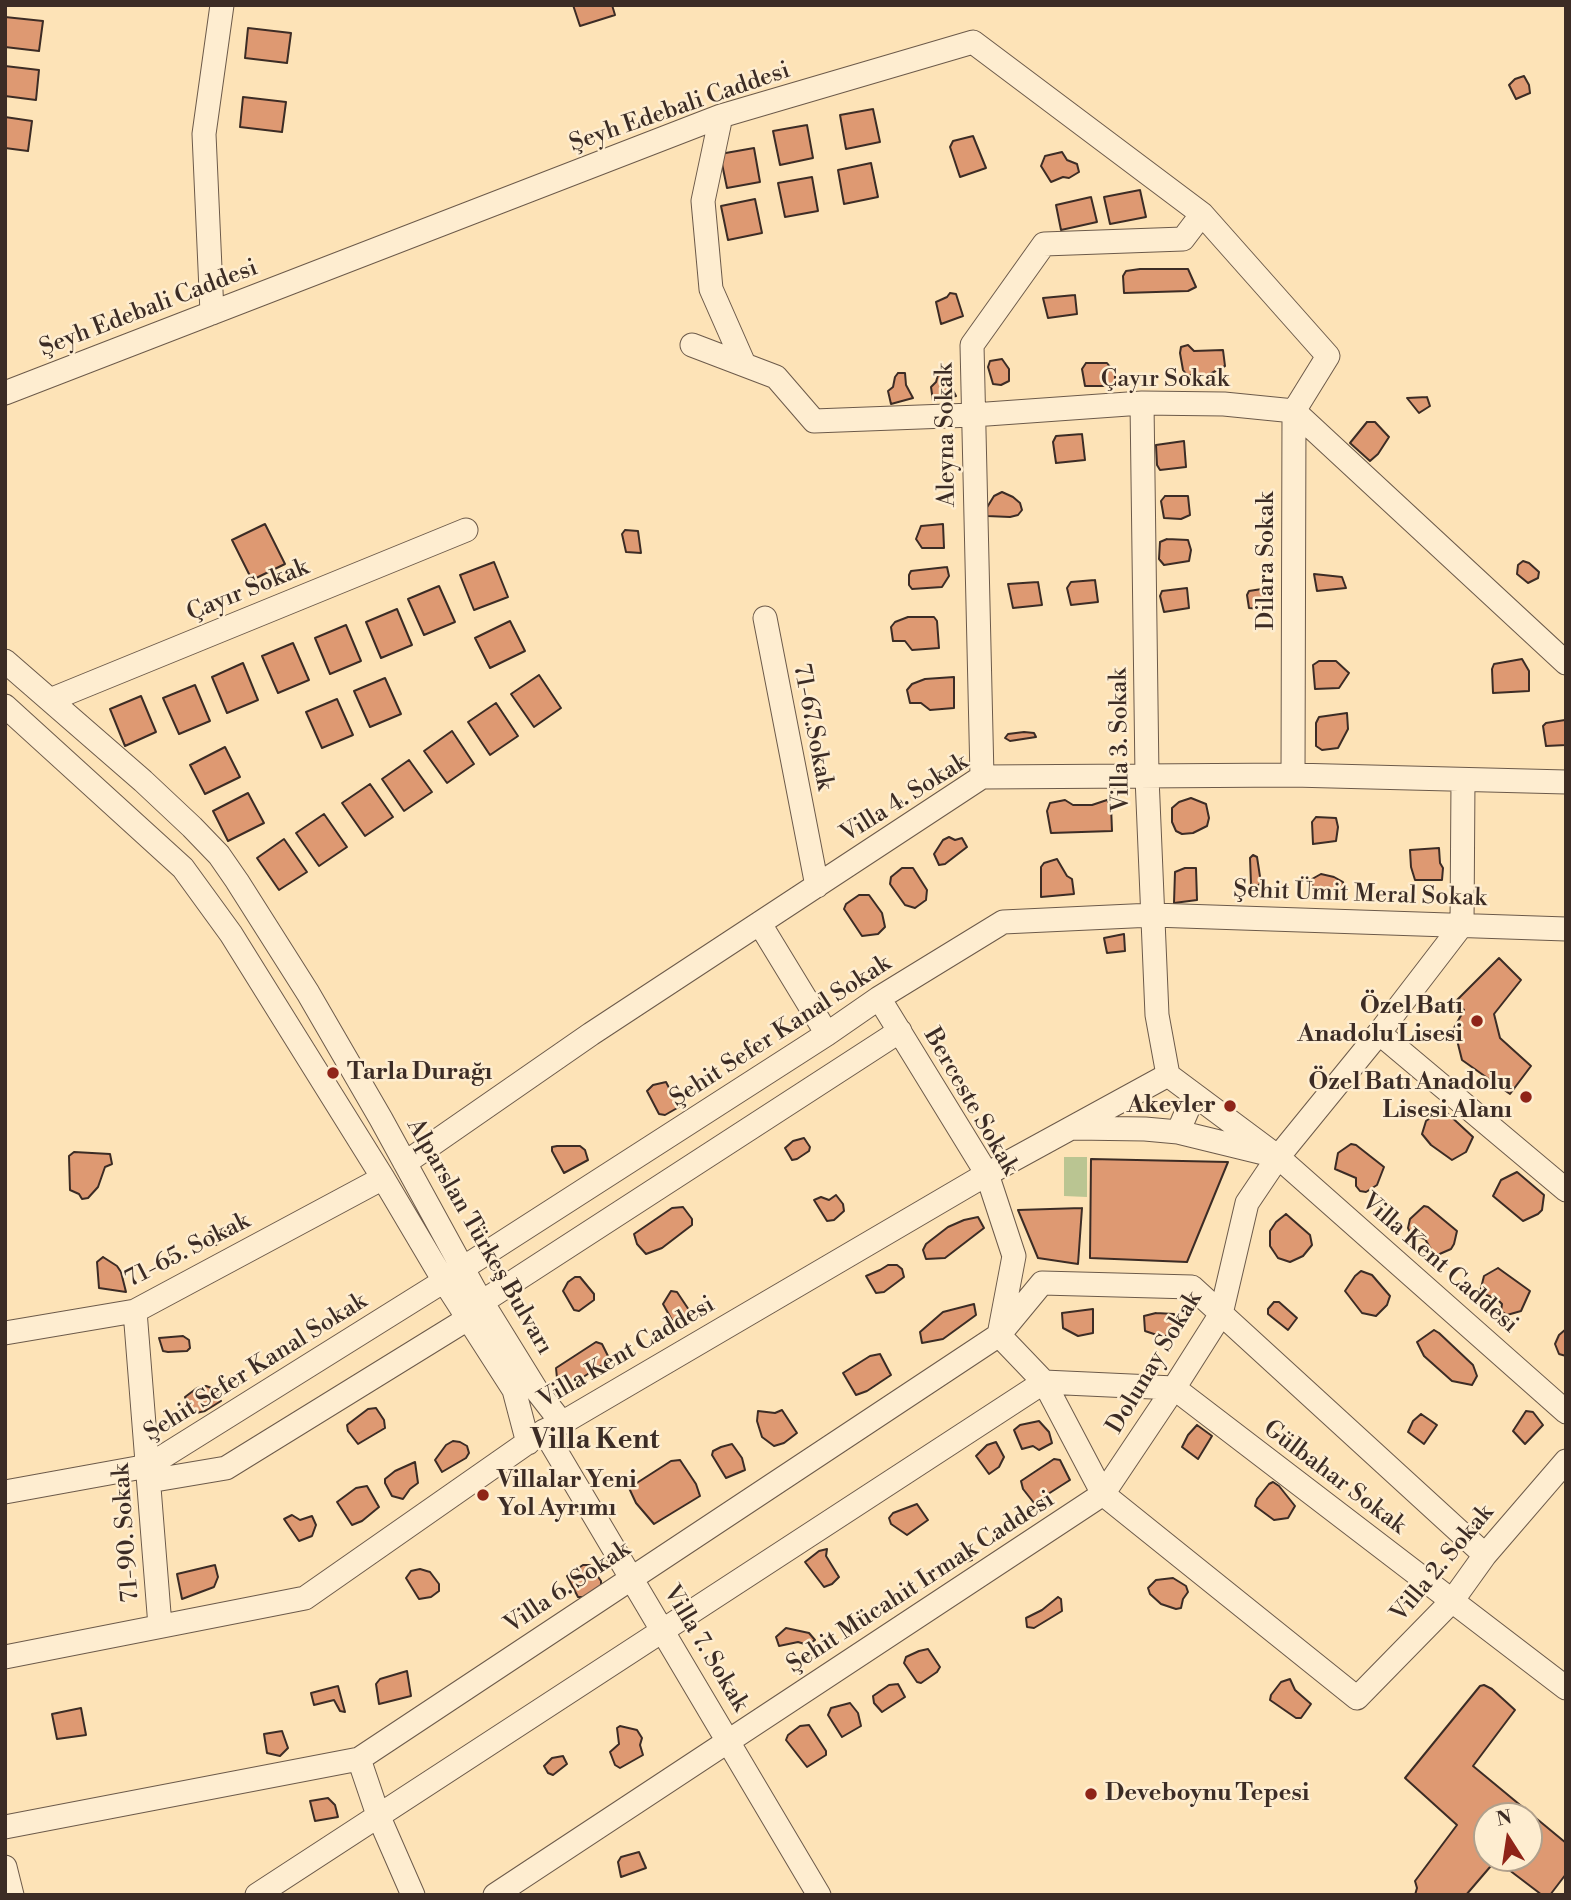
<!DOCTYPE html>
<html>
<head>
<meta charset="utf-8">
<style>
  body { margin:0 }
  #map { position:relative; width:1571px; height:1900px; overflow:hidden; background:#fde3b7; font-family:"Libre Bodoni",serif }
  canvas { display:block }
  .frame { position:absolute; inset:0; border:7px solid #3c2c25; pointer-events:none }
  .north { position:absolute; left:1473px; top:1802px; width:70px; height:70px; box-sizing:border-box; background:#feedd0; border:2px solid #b0a08c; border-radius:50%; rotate:348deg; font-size:19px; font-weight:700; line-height:28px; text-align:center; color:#3c2c25 }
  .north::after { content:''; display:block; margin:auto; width:24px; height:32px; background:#8f2418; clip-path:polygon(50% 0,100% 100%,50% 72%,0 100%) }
</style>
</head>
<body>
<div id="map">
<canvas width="1571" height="1900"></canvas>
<div class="frame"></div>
<div class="north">N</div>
</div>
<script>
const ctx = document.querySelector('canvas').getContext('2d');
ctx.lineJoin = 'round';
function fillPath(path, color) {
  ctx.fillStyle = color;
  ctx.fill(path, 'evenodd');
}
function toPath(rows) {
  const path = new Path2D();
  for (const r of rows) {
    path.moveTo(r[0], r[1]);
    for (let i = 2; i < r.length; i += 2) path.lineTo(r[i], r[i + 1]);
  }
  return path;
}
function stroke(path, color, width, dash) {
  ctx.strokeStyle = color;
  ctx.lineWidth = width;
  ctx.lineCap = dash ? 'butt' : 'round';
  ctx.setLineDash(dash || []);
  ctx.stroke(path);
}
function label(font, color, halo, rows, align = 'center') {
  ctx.font = font + ' "Libre Bodoni",serif';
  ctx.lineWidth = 5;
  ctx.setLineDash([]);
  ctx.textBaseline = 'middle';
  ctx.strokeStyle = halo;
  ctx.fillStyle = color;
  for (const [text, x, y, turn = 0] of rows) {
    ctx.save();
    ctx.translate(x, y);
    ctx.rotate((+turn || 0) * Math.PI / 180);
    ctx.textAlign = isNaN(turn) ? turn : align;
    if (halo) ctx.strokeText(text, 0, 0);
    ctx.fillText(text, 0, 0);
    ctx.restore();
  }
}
const green = toPath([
  [1064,1157,1087,1157,1087,1197,1064,1196]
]);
const building = toPath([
  [573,5,612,5,615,15,580,26,573,5],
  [5,17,43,21,39,51,5,47,5,17],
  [248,28,291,33,287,63,245,58,248,28],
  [5,66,39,70,36,100,5,96,5,66],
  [1524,76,1529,85,1530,93,1516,99,1509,85,1515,79,1524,76],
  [243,97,286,102,282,132,240,127,243,97],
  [873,109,880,142,846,149,840,115,873,109],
  [5,117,32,121,28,151,5,148,5,117],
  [807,125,813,158,780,165,773,131,807,125],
  [973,136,986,168,960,177,950,147,953,141,973,136],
  [754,148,760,182,727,188,720,154,754,148],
  [1062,152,1067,160,1077,164,1079,172,1069,178,1063,177,1051,182,1041,166,1045,156,1062,152],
  [871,163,878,197,844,204,838,170,871,163],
  [812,177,818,211,785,217,778,183,812,177],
  [1140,190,1146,217,1110,224,1104,197,1140,190],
  [1091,197,1097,222,1061,230,1056,205,1091,197],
  [755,199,762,233,728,240,721,206,755,199],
  [1140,269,1188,269,1196,287,1188,291,1124,293,1123,276,1126,271,1140,269],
  [950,293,956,294,963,316,941,324,936,302,947,297,950,293],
  [1075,295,1077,314,1048,318,1043,298,1075,295],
  [1188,345,1194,351,1223,350,1225,366,1208,375,1187,375,1183,370,1180,353,1181,347,1188,345],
  [1002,359,1009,369,1009,381,1001,385,993,384,988,367,990,361,1002,359],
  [1086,363,1107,363,1115,373,1115,383,1111,386,1085,386,1082,369,1086,363],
  [940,368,948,369,949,383,956,396,933,401,931,387,936,382,940,368],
  [898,373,905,373,906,385,913,398,891,404,888,391,893,387,895,377,898,373],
  [1427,397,1430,406,1419,413,1407,398,1427,397],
  [1367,422,1375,422,1389,437,1378,454,1370,461,1350,443,1367,422],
  [1082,434,1085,460,1056,463,1053,442,1056,436,1082,434],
  [1184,441,1186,467,1160,470,1157,465,1156,445,1184,441],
  [1002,492,1013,497,1020,503,1022,510,1018,515,1010,517,987,516,986,509,994,496,1002,492],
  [1165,496,1188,496,1190,515,1181,519,1164,518,1161,501,1165,496],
  [265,524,285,564,252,580,232,540,265,524],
  [943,524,944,548,922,548,916,539,921,526,943,524],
  [625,530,638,531,641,553,626,552,622,534,625,530],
  [1167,539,1188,540,1191,550,1189,561,1164,565,1159,559,1160,542,1167,539],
  [1523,561,1529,563,1539,572,1538,578,1528,583,1517,574,1518,565,1523,561],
  [494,562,508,597,474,610,460,575,494,562],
  [947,567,949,576,942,587,912,589,909,585,909,575,911,571,947,567],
  [1314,574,1342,577,1346,588,1317,591,1314,574],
  [1095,580,1098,602,1071,605,1067,588,1071,582,1095,580],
  [1038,582,1042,605,1013,608,1008,584,1038,582],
  [439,586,455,622,424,635,408,599,439,586],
  [1187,588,1189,608,1164,612,1160,596,1162,591,1187,588],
  [1268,588,1269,605,1263,609,1249,608,1247,595,1249,591,1268,588],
  [397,609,412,645,381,658,366,622,397,609],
  [908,617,934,617,937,621,939,648,912,650,905,641,893,641,891,627,895,622,908,617],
  [510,621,525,651,490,668,475,638,510,621],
  [346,625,361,661,330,674,315,638,346,625],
  [293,643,309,680,278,693,262,656,293,643],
  [1522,659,1529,671,1529,691,1493,693,1492,669,1494,664,1522,659],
  [1319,661,1336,661,1349,673,1339,688,1315,689,1313,665,1319,661],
  [243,663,258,700,227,713,212,677,243,663],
  [539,675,561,708,534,727,511,694,539,675],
  [954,677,954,708,930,710,921,703,910,703,907,690,912,684,925,679,954,677],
  [385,678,401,714,370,727,354,691,385,678],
  [195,685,210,721,179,734,163,698,195,685],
  [141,696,156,732,125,746,110,709,141,696],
  [337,699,353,735,322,748,306,712,337,699],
  [496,703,518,736,490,755,468,722,496,703],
  [1347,713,1348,729,1338,748,1322,750,1316,746,1316,723,1319,717,1347,713],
  [1565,720,1566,745,1546,746,1543,726,1546,723,1565,720],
  [452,731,474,764,447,783,424,751,452,731],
  [1024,732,1034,733,1036,737,1010,741,1005,738,1008,734,1024,732],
  [225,747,240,777,205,794,190,765,225,747],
  [409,760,432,792,404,811,382,779,409,760],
  [370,784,393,817,365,836,342,803,370,784],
  [248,793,264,823,228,841,213,811,248,793],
  [1191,798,1206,804,1209,818,1207,826,1193,833,1182,834,1176,831,1172,822,1172,808,1179,802,1191,798],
  [1065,800,1073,805,1092,805,1107,800,1111,806,1112,831,1051,833,1047,811,1050,803,1065,800],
  [324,814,347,847,319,866,296,833,324,814],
  [1316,817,1336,818,1338,827,1336,841,1313,844,1312,822,1316,817],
  [949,837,955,840,962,838,967,847,945,864,939,865,934,854,943,840,949,837],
  [284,839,307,872,279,890,257,858,284,839],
  [1439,848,1440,863,1443,868,1442,880,1415,880,1411,867,1410,850,1439,848],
  [1253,855,1257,857,1261,883,1257,886,1251,884,1250,858,1253,855],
  [1057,859,1067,876,1072,879,1074,894,1041,897,1041,867,1044,863,1057,859],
  [902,868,913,868,927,890,926,900,915,908,905,905,890,884,891,877,902,868],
  [1185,868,1196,868,1197,900,1174,903,1175,872,1185,868],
  [1321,874,1334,877,1343,882,1346,894,1313,897,1312,879,1321,874],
  [859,895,869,895,882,913,885,927,878,934,862,936,844,909,846,904,859,895],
  [1124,934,1125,951,1107,953,1104,938,1124,934],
  [1499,958,1521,980,1494,1014,1500,1038,1531,1066,1510,1094,1462,1060,1454,1028,1464,1010,1456,1001,1499,958],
  [666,1082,679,1107,665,1115,659,1114,647,1091,653,1085,666,1082],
  [1440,1111,1446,1112,1473,1137,1466,1152,1452,1160,1431,1145,1422,1134,1426,1121,1440,1111],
  [804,1138,810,1147,809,1151,797,1159,792,1160,785,1148,793,1141,804,1138],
  [1351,1144,1356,1145,1384,1167,1377,1185,1366,1192,1360,1191,1356,1186,1356,1178,1335,1169,1338,1153,1351,1144],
  [557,1146,580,1146,585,1150,588,1160,564,1173,552,1151,552,1147,557,1146],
  [74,1152,110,1154,112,1164,105,1167,98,1187,88,1198,82,1199,79,1194,70,1190,69,1156,74,1152],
  [1091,1159,1228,1162,1187,1262,1090,1258,1091,1159],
  [1517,1172,1544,1195,1542,1210,1538,1214,1523,1221,1493,1196,1501,1180,1517,1172],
  [836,1195,843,1204,844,1211,834,1220,827,1221,814,1200,821,1197,829,1200,836,1195],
  [1424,1206,1428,1207,1457,1231,1454,1244,1451,1249,1435,1256,1425,1239,1411,1235,1408,1228,1410,1219,1424,1206],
  [683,1207,692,1219,692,1225,662,1248,646,1254,637,1244,634,1234,672,1208,683,1207],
  [1082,1208,1078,1264,1038,1258,1018,1210,1082,1208],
  [1286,1214,1310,1235,1312,1245,1303,1256,1290,1262,1278,1258,1270,1246,1270,1231,1276,1222,1286,1214],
  [978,1217,984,1228,945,1258,926,1259,923,1250,926,1244,948,1227,964,1220,978,1217],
  [222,1230,227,1232,228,1237,216,1245,210,1245,207,1237,209,1232,222,1230],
  [103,1257,117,1266,121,1272,126,1292,99,1288,97,1262,103,1257],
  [888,1265,897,1265,902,1269,904,1277,884,1292,876,1293,866,1276,880,1270,888,1265],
  [1498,1268,1530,1291,1521,1311,1507,1315,1501,1311,1502,1304,1498,1300,1480,1292,1484,1276,1498,1268],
  [1361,1271,1372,1275,1390,1296,1387,1305,1376,1316,1362,1313,1345,1291,1355,1276,1361,1271],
  [575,1277,580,1277,594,1294,594,1300,579,1311,574,1310,563,1291,568,1282,575,1277],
  [671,1291,677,1292,689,1310,682,1318,673,1322,663,1304,671,1291],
  [1274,1302,1279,1302,1297,1318,1288,1330,1268,1314,1268,1309,1274,1302],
  [974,1304,976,1315,943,1339,922,1343,920,1332,943,1312,974,1304],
  [1093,1309,1093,1333,1078,1336,1063,1328,1062,1313,1093,1309],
  [1156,1313,1174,1314,1175,1332,1163,1337,1145,1331,1144,1316,1156,1313],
  [1566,1329,1566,1356,1559,1354,1555,1344,1559,1335,1566,1329],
  [1434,1330,1439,1333,1473,1365,1477,1376,1472,1385,1452,1381,1424,1356,1417,1342,1434,1330],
  [183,1336,189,1340,190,1348,187,1351,168,1352,163,1351,159,1338,183,1336],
  [596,1342,602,1344,610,1360,569,1386,563,1386,557,1378,556,1368,596,1342],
  [880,1354,891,1375,867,1391,856,1395,843,1373,870,1356,880,1354],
  [206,1386,214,1389,221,1401,205,1411,192,1414,185,1397,197,1388,206,1386],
  [376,1408,384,1420,385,1428,358,1444,348,1431,347,1425,368,1409,376,1408],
  [782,1410,797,1433,784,1443,774,1446,762,1437,757,1421,758,1411,775,1413,782,1410],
  [1526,1411,1533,1412,1543,1425,1525,1444,1513,1431,1526,1411],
  [1421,1414,1437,1425,1424,1444,1408,1432,1413,1421,1421,1414],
  [1039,1421,1049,1432,1052,1443,1039,1450,1033,1446,1022,1449,1014,1430,1020,1425,1039,1421],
  [1197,1425,1212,1436,1198,1459,1182,1447,1188,1435,1197,1425],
  [453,1441,460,1442,467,1446,469,1453,466,1458,442,1472,435,1460,446,1445,453,1441],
  [996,1442,1004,1457,999,1467,989,1474,976,1456,987,1445,996,1442],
  [732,1444,742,1458,745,1470,726,1478,712,1455,713,1451,721,1447,732,1444],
  [1054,1459,1060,1460,1070,1480,1034,1503,1023,1489,1021,1481,1054,1459],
  [680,1460,696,1484,700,1496,654,1524,636,1503,629,1488,671,1461,680,1460],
  [415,1462,418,1483,410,1489,403,1499,392,1496,385,1483,385,1479,395,1471,415,1462],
  [1273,1482,1279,1486,1295,1506,1288,1518,1274,1520,1255,1506,1257,1499,1269,1484,1273,1482],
  [367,1486,379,1507,362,1521,352,1525,337,1502,356,1488,367,1486],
  [917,1504,928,1520,907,1535,891,1524,889,1518,893,1513,917,1504],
  [292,1515,300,1520,312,1516,316,1525,312,1536,299,1541,284,1519,292,1515],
  [827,1549,826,1556,839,1577,832,1584,824,1587,805,1562,819,1551,827,1549],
  [967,1549,972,1560,959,1564,955,1556,957,1552,967,1549],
  [215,1565,218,1577,214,1587,182,1599,177,1574,215,1565],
  [583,1565,590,1565,601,1581,601,1586,586,1597,578,1597,567,1576,583,1565],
  [420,1569,430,1572,439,1584,439,1591,431,1597,419,1599,406,1578,411,1571,420,1569],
  [1173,1578,1186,1586,1188,1592,1183,1599,1181,1608,1176,1609,1161,1604,1150,1594,1148,1588,1156,1580,1173,1578],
  [1058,1597,1061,1599,1062,1611,1034,1628,1027,1627,1026,1618,1042,1610,1058,1597],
  [786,1628,809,1633,815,1640,808,1645,798,1642,779,1646,776,1637,786,1628],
  [928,1649,940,1667,937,1672,921,1683,917,1682,904,1663,906,1657,919,1651,928,1649],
  [407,1671,411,1696,379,1704,376,1684,380,1679,407,1671],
  [1290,1679,1295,1690,1311,1704,1301,1718,1296,1718,1270,1700,1271,1695,1281,1682,1290,1679],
  [898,1684,905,1697,882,1712,874,1703,873,1696,889,1685,898,1684],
  [1484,1685,1492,1689,1515,1710,1473,1766,1566,1843,1566,1874,1550,1895,1542,1895,1496,1860,1466,1895,1415,1895,1417,1888,1415,1881,1457,1825,1405,1778,1480,1686,1484,1685],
  [1487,1816,1529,1816,1529,1858,1487,1858,1487,1816],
  [338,1686,345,1712,340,1711,334,1700,314,1705,311,1693,338,1686],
  [850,1703,858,1713,861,1726,842,1737,828,1715,831,1708,850,1703],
  [81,1708,86,1735,57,1739,52,1714,81,1708],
  [809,1725,826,1751,826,1755,807,1767,786,1740,788,1735,800,1726,809,1725],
  [620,1726,637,1730,642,1738,640,1745,643,1755,620,1768,615,1765,610,1752,619,1744,617,1728,620,1726],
  [282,1731,288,1748,280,1756,267,1753,264,1734,282,1731],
  [563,1756,567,1764,553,1775,548,1773,544,1766,552,1758,563,1756],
  [328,1798,335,1805,338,1817,315,1821,310,1801,328,1798],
  [639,1852,646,1868,621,1877,618,1862,621,1857,639,1852]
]);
const minor = toPath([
  [721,116,703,201,711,289,744,364],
  [212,313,204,134,222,5],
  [692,345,776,377,814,421,973,415,1142,403,1224,404,1294,411,1566,663],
  [5,393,721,116,973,42,1202,214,1328,356,1294,411,1293,775],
  [1142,403,1147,777,1157,1015,1168,1075],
  [765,618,817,886],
  [5,661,143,781,192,827,219,855,237,881,308,993,381,1119,474,1289,537,1391,562,1423],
  [50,700,466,530],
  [5,706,183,868,231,934,383,1178,444,1281,514,1390,528,1443],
  [982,777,972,345,1044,244,1183,239,1202,214],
  [760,924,827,1034],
  [879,998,987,1174,1014,1256,999,1335,1044,1382,1103,1494,1174,1388,1221,1314,1247,1203,1278,1157,1379,1033,1462,925,1463,780],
  [1379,1033,1566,1190],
  [1168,1075,1278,1157,1566,1412],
  [1074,1128,1145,1129,1178,1132,1268,1154],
  [1178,1132,1194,1095],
  [405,1163,591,1034,982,777,1293,775,1566,782],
  [463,1268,827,1034,879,998,1003,922,1153,915,1566,929],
  [482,1302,900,1031],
  [135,1311,160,1626],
  [5,1333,135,1311,383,1178],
  [544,1431,819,1895],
  [149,1481,226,1468,469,1318],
  [5,1492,148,1466,444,1281],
  [5,1657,305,1598,544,1431,562,1423,987,1174,1168,1075],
  [359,1759,378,1815,413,1895],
  [5,1827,359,1759,999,1335,1042,1283,1192,1287,1485,1555],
  [5,1867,12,1895],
  [257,1895,1044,1382,1174,1388,1566,1688],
  [495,1895,1103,1494,1357,1698,1452,1601,1485,1555,1566,1461]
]);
const markers = [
  [1477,1021,7,"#8f2418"],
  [333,1073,7,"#8f2418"],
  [1526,1097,7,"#8f2418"],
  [1230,1106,7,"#8f2418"],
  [483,1495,7,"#8f2418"],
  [1091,1794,7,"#8f2418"]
];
const streetNames = [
  ["Şeyh Edebali Caddesi",680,108,-19],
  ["Şeyh Edebali Caddesi",149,309,-21],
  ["Çayır Sokak",1165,380],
  ["Aleyna Sokak",947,435,-91],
  ["Dilara Sokak",1267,561,-90],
  ["Çayır Sokak",248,591,-22],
  ["71-67.Sokak",812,727,79],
  ["Villa 3. Sokak",1121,740,-91],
  ["Villa 4. Sokak",905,799,-32],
  ["Şehit Ümit Meral Sokak",1360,895,2],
  ["Şehit Sefer Kanal Sokak",781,1032,-33],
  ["Berceste Sokak",970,1102,60],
  ["Alparslan Türkeş Bulvarı",479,1237,60],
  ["71-65. Sokak",188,1251,-27],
  ["Villa Kent Caddesi",1439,1264,41],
  ["Villa Kent Caddesi",627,1353,-30],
  ["Dolunay Sokak",1155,1363,-59],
  ["Şehit Sefer Kanal Sokak",256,1368,-32],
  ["Gülbahar Sokak",1334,1478,37],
  ["71-90. Sokak",127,1533,-94],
  ["Villa 2. Sokak",1443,1564,-50],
  ["Şehit Mücahit Irmak Caddesi",921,1583,-33],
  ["Villa 6. Sokak",568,1588,-34],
  ["Villa 7. Sokak",705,1649,59]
];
const poiNames = [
  ["Özel Batı",1463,1007],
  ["Anadolu Lisesi",1463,1035],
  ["Tarla Durağı",347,1073,"left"],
  ["Özel Batı Anadolu",1512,1083],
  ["Lisesi Alanı",1512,1111],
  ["Akevler",1216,1106],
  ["Villalar Yeni",497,1481,"left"],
  ["Yol Ayrımı",497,1509,"left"],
  ["Deveboynu Tepesi",1105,1794,"left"]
];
const quarterNames = [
  ["Villa Kent",595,1441]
];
fillPath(green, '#bac592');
fillPath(building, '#de9972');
stroke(building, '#3c2c25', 2);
stroke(minor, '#6c5a4a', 25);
stroke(minor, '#feedd0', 23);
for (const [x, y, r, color] of markers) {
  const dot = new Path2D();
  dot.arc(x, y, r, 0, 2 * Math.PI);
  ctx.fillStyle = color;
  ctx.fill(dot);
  stroke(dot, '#feedd0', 2.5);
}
label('24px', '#3c2c25', '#feedd0', streetNames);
label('bold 24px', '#3c2c25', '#feedd0', poiNames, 'right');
label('bold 28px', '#3c2c25', '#feedd0', quarterNames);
</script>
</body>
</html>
